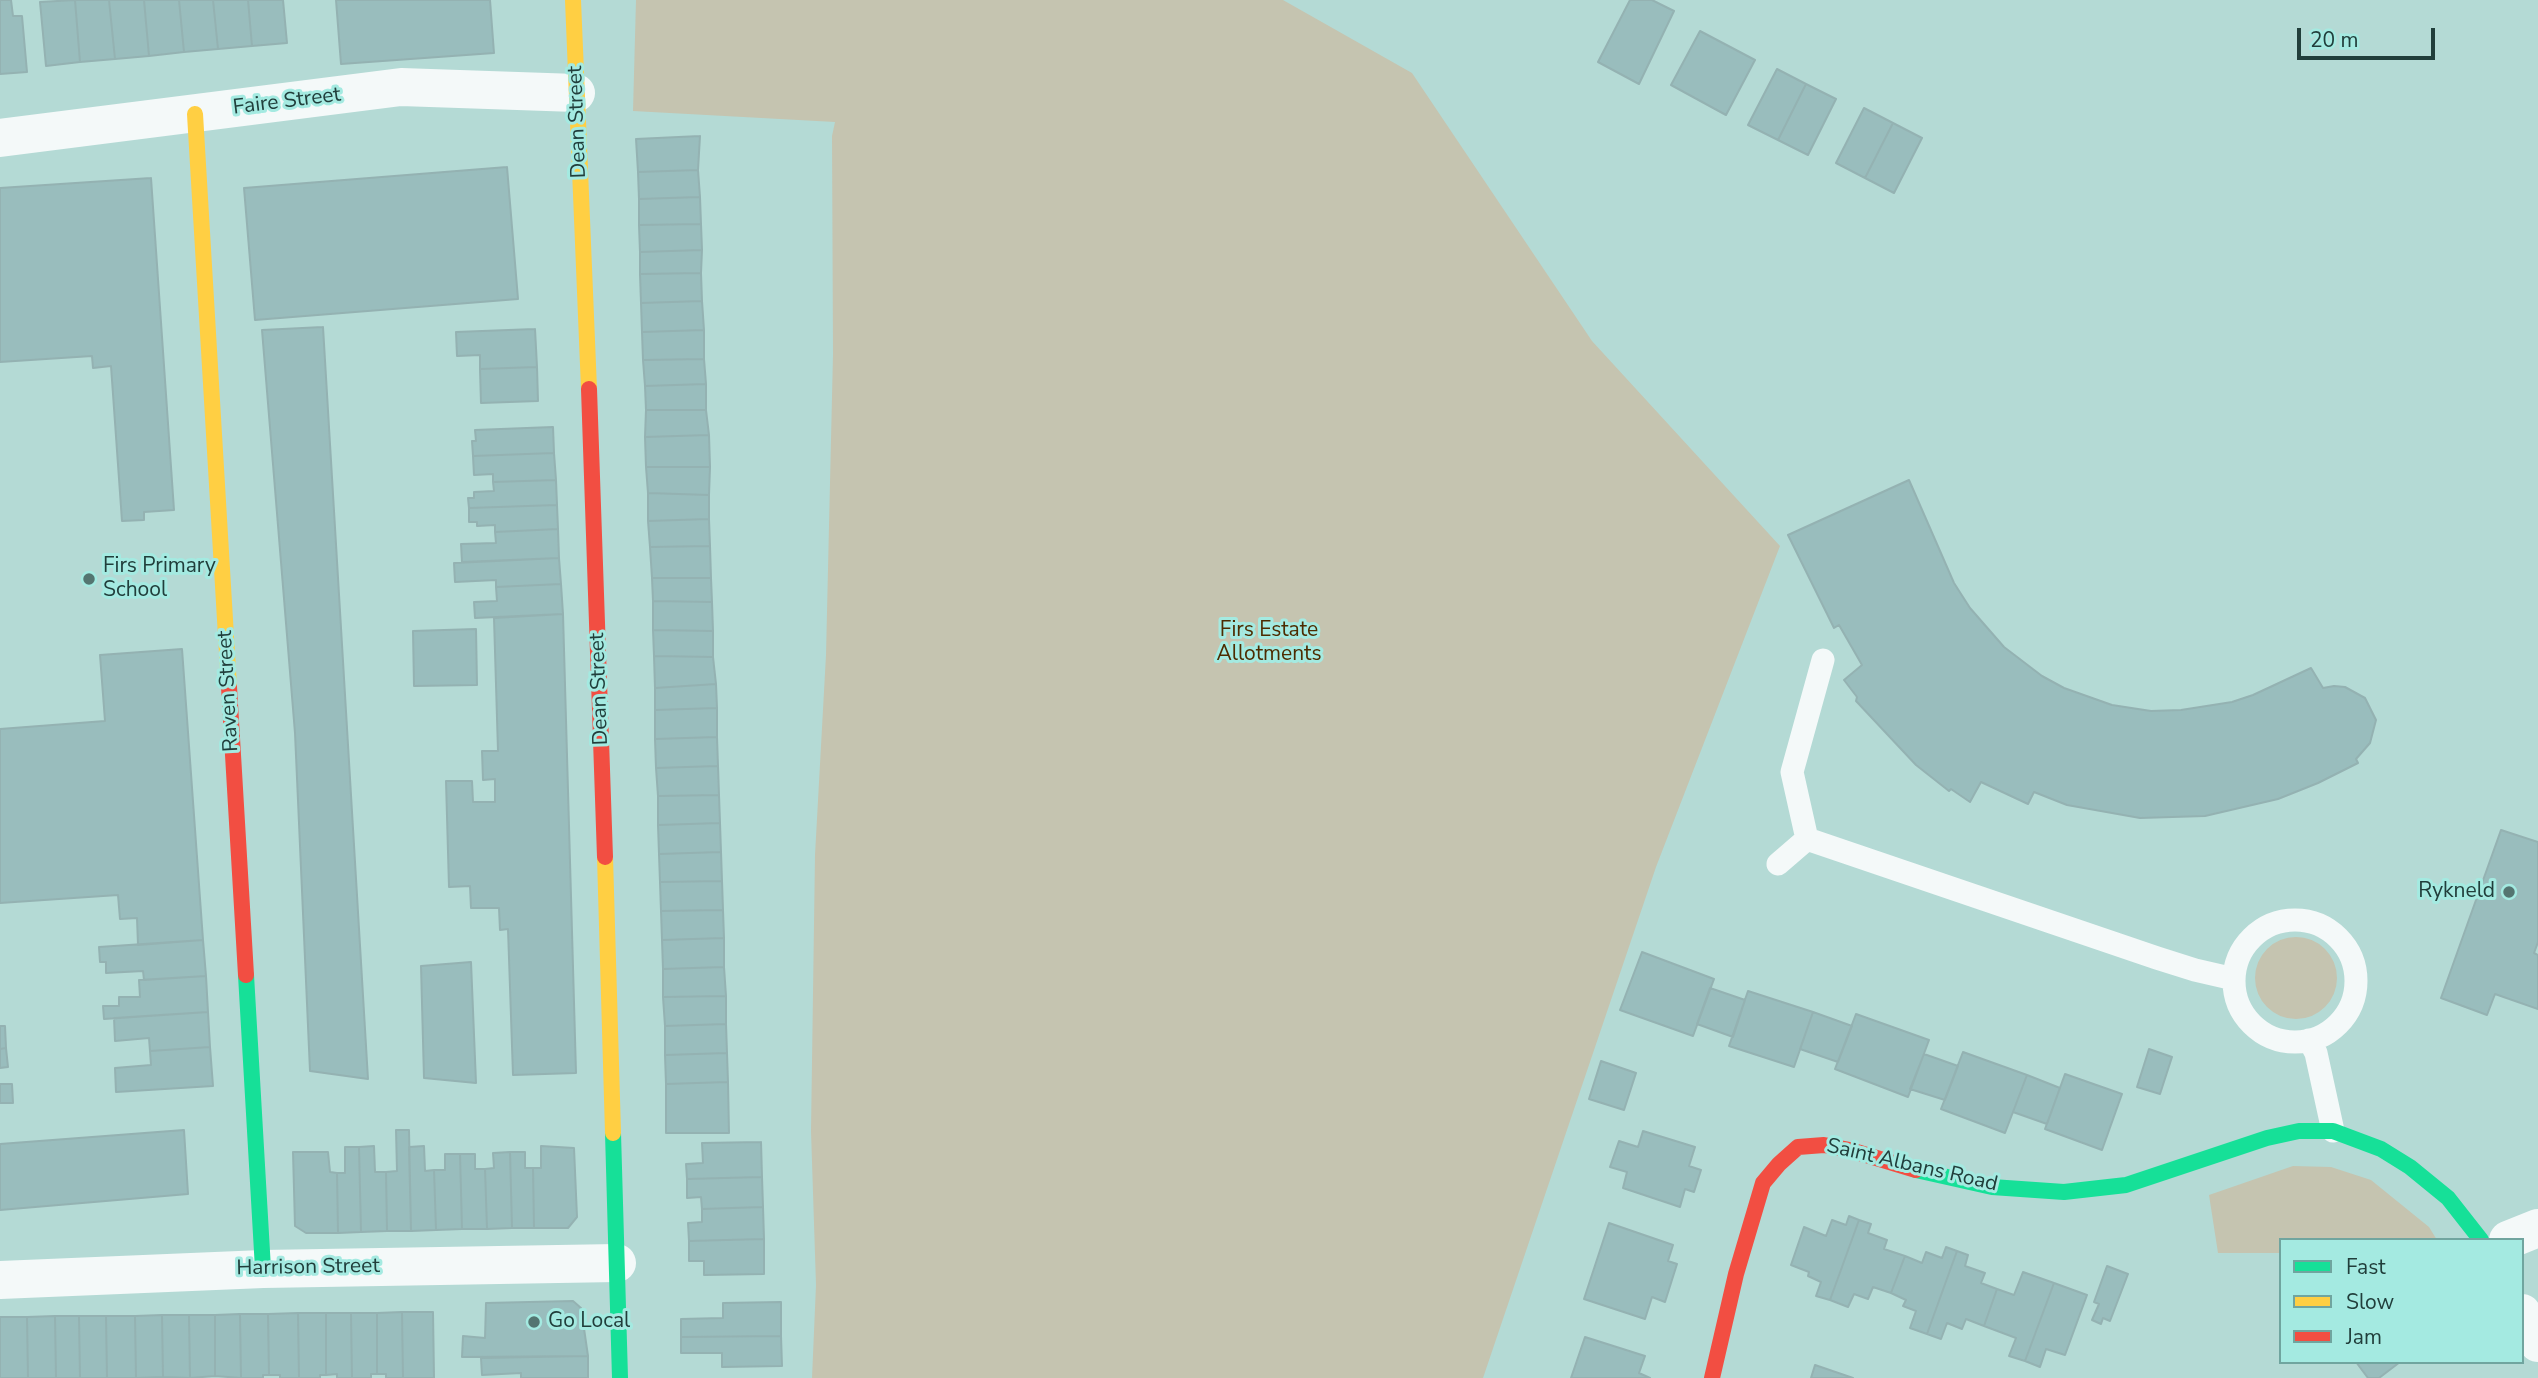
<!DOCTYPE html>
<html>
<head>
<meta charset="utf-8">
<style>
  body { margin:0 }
  #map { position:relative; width:2538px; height:1378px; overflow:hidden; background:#b4dad5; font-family:"Nunito Sans",sans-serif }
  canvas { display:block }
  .legend { position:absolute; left:2279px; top:1238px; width:245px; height:126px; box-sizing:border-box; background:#a4eae1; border:2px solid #70a59f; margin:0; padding:9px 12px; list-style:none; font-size:21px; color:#213e3b }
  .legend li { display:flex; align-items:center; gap:14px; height:35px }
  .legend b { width:35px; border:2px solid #70a59f }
  .scale { position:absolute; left:2297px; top:28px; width:138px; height:32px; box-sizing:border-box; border:4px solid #213e3b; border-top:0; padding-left:9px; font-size:21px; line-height:24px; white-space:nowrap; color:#213e3b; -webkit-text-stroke:5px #a4eae1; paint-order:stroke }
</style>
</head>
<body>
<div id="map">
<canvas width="2538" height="1378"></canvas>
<ul class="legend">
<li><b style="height:9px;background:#16e098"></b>Fast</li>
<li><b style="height:9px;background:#ffcf43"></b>Slow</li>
<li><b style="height:9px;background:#f24e42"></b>Jam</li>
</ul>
<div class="scale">20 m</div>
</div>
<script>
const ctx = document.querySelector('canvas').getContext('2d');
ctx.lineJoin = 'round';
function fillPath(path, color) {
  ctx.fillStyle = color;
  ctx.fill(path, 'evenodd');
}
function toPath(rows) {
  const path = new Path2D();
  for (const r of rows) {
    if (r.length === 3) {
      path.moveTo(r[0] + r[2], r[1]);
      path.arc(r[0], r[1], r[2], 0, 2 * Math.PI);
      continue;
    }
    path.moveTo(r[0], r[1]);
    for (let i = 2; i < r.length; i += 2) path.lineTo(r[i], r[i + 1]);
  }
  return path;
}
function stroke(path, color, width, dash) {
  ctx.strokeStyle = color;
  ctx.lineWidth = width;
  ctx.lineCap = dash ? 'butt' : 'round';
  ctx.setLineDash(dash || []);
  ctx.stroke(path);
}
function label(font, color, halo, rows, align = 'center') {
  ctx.font = font + ' "Nunito Sans",sans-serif';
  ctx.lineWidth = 6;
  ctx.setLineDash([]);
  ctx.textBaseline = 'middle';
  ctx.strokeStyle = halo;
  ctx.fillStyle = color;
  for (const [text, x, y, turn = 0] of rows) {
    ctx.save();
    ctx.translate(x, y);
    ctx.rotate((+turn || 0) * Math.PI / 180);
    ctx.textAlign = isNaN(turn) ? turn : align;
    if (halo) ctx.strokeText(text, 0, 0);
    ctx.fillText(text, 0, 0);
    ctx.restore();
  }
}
const green = toPath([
  [636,0,1283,0,1412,73,1592,341,1780,546,1656,867,1483,1378,812,1378,816,1285,811,1131,815,855,826,655,833,354,832,136,835,122,633,111],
  [2296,978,41],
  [2293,1166,2331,1167,2371,1180,2429,1227,2437,1240,2281,1240,2281,1253,2218,1253,2209,1195]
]);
const building = toPath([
  [0,0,11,0,13,16,22,16,27,72,0,74,0,0],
  [75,0,80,62,46,66,40,2,75,0],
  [75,0,109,0,115,59,80,62,75,0],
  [109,0,144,0,149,56,115,59,109,0],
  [144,0,179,0,184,52,149,56,144,0],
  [179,0,213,0,218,49,184,52,179,0],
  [213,0,248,0,252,46,218,49,213,0],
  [248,0,283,0,287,43,252,46,248,0],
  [336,0,490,0,494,53,341,64,336,0],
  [1630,0,1652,0,1674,11,1639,84,1598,62,1630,0],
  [1700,31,1755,60,1726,115,1671,85,1700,31],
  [1777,69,1806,84,1778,140,1748,125,1777,69],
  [1806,84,1836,99,1808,155,1778,140,1806,84],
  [1864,108,1893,123,1865,178,1836,163,1864,108],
  [1893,123,1922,138,1894,193,1865,178,1893,123],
  [700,136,698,170,638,172,636,139,700,136],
  [507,167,518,299,255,320,244,188,507,167],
  [698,170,700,197,639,199,638,172,698,170],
  [151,178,174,510,144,512,144,520,122,521,111,366,93,368,92,356,0,362,0,188,151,178],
  [700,197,701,224,639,225,639,199,700,197],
  [701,224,702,250,640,252,639,225,701,224],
  [702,250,701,273,640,274,640,252,702,250],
  [701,273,702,301,641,303,640,274,701,273],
  [702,301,704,330,642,332,641,303,702,301],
  [323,327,368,1079,310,1071,295,733,262,330,323,327],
  [535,329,537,367,480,369,480,355,457,356,456,332,535,329],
  [704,330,704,359,643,360,642,332,704,330],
  [704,359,706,384,645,386,643,360,704,359],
  [537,367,538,401,481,403,480,369,537,367],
  [706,384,706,410,646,410,645,386,706,384],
  [646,410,706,410,709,435,645,437,646,410],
  [553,427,554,453,473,456,472,441,476,441,475,430,553,427],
  [709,435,710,467,646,467,645,437,709,435],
  [554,453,556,480,493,482,493,474,474,475,473,456,554,453],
  [646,467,710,467,709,495,648,493,646,467],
  [556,480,557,505,469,508,468,498,474,498,474,492,494,491,493,482,556,480],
  [1909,480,1954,583,1970,608,2004,647,2042,676,2064,688,2112,705,2151,711,2181,710,2232,702,2253,695,2311,668,2323,688,2334,686,2345,687,2365,698,2376,720,2370,743,2356,759,2358,763,2318,783,2278,799,2205,816,2140,818,2067,805,2034,792,2028,804,1981,782,1970,802,1951,789,1949,791,1916,765,1856,701,1857,697,1844,680,1862,665,1839,625,1834,628,1788,535,1909,480],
  [648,493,709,495,709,519,648,521,648,493],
  [557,505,558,529,495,532,495,525,477,526,477,522,469,522,469,508,557,505],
  [709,519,710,546,650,547,648,521,709,519],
  [558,529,559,558,462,562,461,544,496,543,495,532,558,529],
  [710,546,711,578,652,578,650,547,710,546],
  [559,558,561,584,496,587,496,580,455,582,454,563,559,558],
  [652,578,711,578,712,602,653,601,652,578],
  [561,584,563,614,475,618,474,602,497,601,496,587,561,584],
  [653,601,712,602,713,631,653,630,653,601],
  [563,614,576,1073,513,1075,508,929,500,930,499,908,471,908,470,886,449,887,446,781,472,781,473,802,495,802,495,779,483,780,482,751,498,751,494,618,563,614],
  [476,629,477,685,414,686,413,631,476,629],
  [653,630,713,631,713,657,654,656,653,630],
  [182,649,203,940,138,945,137,918,120,919,118,895,0,903,0,729,105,721,100,655,182,649],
  [654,656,713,657,716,684,655,688,654,656],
  [716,684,717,708,655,710,655,688,716,684],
  [717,708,717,737,655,739,655,710,717,708],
  [717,737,718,766,656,768,655,739,717,737],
  [718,766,719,795,658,796,656,768,718,766],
  [719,795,720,823,658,825,658,796,719,795],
  [720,823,721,852,659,854,658,825,720,823],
  [2501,830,2538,842,2538,942,2534,953,2538,955,2538,1009,2495,994,2487,1015,2441,998,2501,830],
  [721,852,722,881,660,882,659,854,721,852],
  [722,881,723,910,661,911,660,882,722,881],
  [723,910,724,938,662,940,661,911,723,910],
  [724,938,724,967,663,969,662,940,724,938],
  [203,940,206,976,144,980,143,971,106,973,106,962,100,962,99,947,203,940],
  [1642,952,1714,979,1693,1036,1620,1010,1642,952],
  [471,962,476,1083,424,1078,421,966,471,962],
  [724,967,726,996,663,997,663,969,724,967],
  [206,976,208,1012,104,1019,103,1006,119,1006,119,997,140,997,139,980,206,976],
  [1710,988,1745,1000,1733,1037,1697,1024,1710,988],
  [1748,991,1813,1012,1794,1067,1729,1046,1748,991],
  [726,996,726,1024,665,1026,663,997,726,996],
  [208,1012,210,1047,150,1051,149,1038,115,1041,114,1018,208,1012],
  [1813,1012,1852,1026,1838,1062,1800,1049,1813,1012],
  [1856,1014,1929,1040,1908,1097,1835,1069,1856,1014],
  [726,1024,727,1053,665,1055,665,1026,726,1024],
  [0,1026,5,1026,6,1048,0,1049,0,1026],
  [210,1047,213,1086,116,1092,115,1068,151,1065,150,1051,210,1047],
  [6,1048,8,1067,0,1068,0,1049,6,1048],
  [2149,1049,2172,1057,2160,1094,2137,1087,2149,1049],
  [1963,1052,2027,1075,2005,1133,1941,1109,1963,1052],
  [727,1053,728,1082,666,1084,665,1055,727,1053],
  [1924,1054,1958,1066,1945,1100,1910,1089,1924,1054],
  [1601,1061,1636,1073,1624,1110,1589,1099,1601,1061],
  [2065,1074,2122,1094,2102,1150,2045,1129,2065,1074],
  [2027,1075,2060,1088,2047,1124,2013,1112,2027,1075],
  [728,1082,729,1133,666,1133,666,1084,728,1082],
  [0,1084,12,1084,13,1103,0,1103,0,1084],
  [184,1130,188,1194,0,1210,0,1144,184,1130],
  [396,1130,409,1130,411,1231,387,1231,386,1172,397,1171,396,1130],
  [1643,1131,1695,1147,1689,1166,1701,1170,1694,1192,1685,1189,1680,1207,1623,1188,1627,1172,1610,1167,1619,1141,1638,1147,1643,1131],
  [761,1142,762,1177,687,1179,686,1164,703,1163,702,1143,761,1142],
  [374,1146,375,1172,386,1172,387,1231,361,1232,359,1147,374,1146],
  [424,1146,425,1171,434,1170,436,1230,411,1231,409,1147,424,1146],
  [541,1146,574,1148,577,1217,568,1228,534,1228,533,1168,541,1168,541,1146],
  [345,1147,359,1147,361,1232,338,1233,337,1173,345,1173,345,1147],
  [293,1152,328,1152,330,1172,337,1173,338,1233,306,1233,295,1226,293,1152],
  [510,1152,525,1152,525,1168,533,1168,534,1228,512,1228,510,1152],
  [510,1152,512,1228,487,1229,485,1169,494,1168,493,1153,510,1152],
  [445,1154,460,1154,462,1229,436,1230,434,1170,445,1170,445,1154],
  [460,1154,475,1154,475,1169,485,1169,487,1229,462,1229,460,1154],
  [762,1177,763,1207,702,1209,701,1197,687,1198,687,1179,762,1177],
  [763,1207,764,1239,689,1241,688,1223,702,1222,702,1209,763,1207],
  [1849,1216,1859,1220,1830,1300,1816,1296,1821,1282,1808,1276,1809,1272,1791,1265,1804,1227,1826,1236,1832,1220,1846,1225,1849,1216],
  [1859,1220,1871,1224,1868,1233,1887,1240,1884,1249,1905,1256,1891,1293,1873,1287,1868,1299,1854,1294,1848,1307,1830,1300,1859,1220],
  [1609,1223,1673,1245,1668,1261,1677,1264,1665,1302,1652,1297,1645,1319,1584,1299,1609,1223],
  [764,1239,764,1274,704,1275,704,1261,689,1261,689,1241,764,1239],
  [1946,1247,1957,1251,1927,1334,1910,1328,1916,1311,1903,1306,1906,1300,1891,1293,1905,1256,1922,1263,1926,1252,1942,1258,1946,1247],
  [1957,1251,1968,1255,1965,1266,1985,1273,1981,1283,1997,1289,1984,1326,1966,1319,1962,1329,1947,1323,1941,1339,1927,1334,1957,1251],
  [2107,1266,2128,1274,2110,1321,2103,1318,2101,1324,2092,1320,2099,1304,2094,1302,2107,1266],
  [2023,1272,2054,1283,2025,1361,2009,1356,2016,1338,1984,1326,1997,1289,2014,1295,2023,1272],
  [2054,1283,2087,1295,2065,1355,2046,1349,2040,1367,2025,1361,2054,1283],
  [573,1301,581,1308,588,1356,462,1357,463,1336,485,1338,486,1303,573,1301],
  [781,1302,781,1336,681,1337,681,1319,723,1318,723,1303,781,1302],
  [402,1312,403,1378,386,1378,386,1374,377,1374,377,1313,402,1312],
  [402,1312,433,1312,434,1378,403,1378,402,1312],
  [298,1313,326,1313,326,1375,320,1375,320,1378,299,1378,298,1313],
  [298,1313,299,1378,280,1378,280,1375,269,1375,268,1314,298,1313],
  [326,1313,351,1313,352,1378,337,1378,337,1374,326,1375,326,1313],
  [351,1313,377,1313,377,1374,371,1374,371,1378,352,1378,351,1313],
  [240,1314,268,1314,269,1375,263,1375,263,1378,241,1378,240,1314],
  [240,1314,241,1378,215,1376,215,1315,240,1314],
  [162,1315,189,1315,190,1378,163,1377,162,1315],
  [162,1315,163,1377,136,1378,135,1316,162,1315],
  [189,1315,215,1315,215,1376,190,1378,189,1315],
  [55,1316,79,1316,80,1378,56,1378,55,1316],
  [55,1316,56,1378,28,1378,27,1317,55,1316],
  [79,1316,106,1316,107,1378,80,1378,79,1316],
  [106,1316,135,1316,136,1378,107,1378,106,1316],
  [0,1317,27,1317,28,1378,0,1378,0,1317],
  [781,1336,782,1366,722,1367,722,1353,681,1353,681,1337,781,1336],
  [1585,1337,1645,1356,1639,1373,1650,1378,1571,1378,1585,1337],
  [588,1356,588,1378,521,1378,521,1373,482,1375,481,1358,588,1356],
  [2356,1362,2400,1362,2379,1378,2368,1378,2356,1362],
  [1815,1365,1853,1378,1811,1378,1815,1365]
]);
const lane = toPath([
  [1807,839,1792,772,1823,660],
  [1778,864,1807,839,2157,958,2195,970,2234,979],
  [2295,981,61],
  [2309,1040,2316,1053,2333,1131]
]);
const street = toPath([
  [0,138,401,87,576,93],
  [2508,1240,2538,1228],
  [0,1280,263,1269,617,1263],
  [2522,1313,2538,1343]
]);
const fast = toPath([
  [246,975,263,1269],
  [613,1133,620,1378],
  [1916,1170,1992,1187,2064,1192,2126,1185,2267,1138,2299,1131,2333,1131,2381,1149,2410,1167,2448,1198,2481,1240]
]);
const slow = toPath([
  [573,0,589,389],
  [195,114,229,687],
  [605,857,613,1133]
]);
const jam = toPath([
  [589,389,605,857],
  [229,687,246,975],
  [1712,1378,1736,1274,1763,1183,1779,1164,1798,1147,1824,1145,1850,1150,1916,1170]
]);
const markers = [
  [89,579,7,"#547571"],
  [2509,892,7,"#547571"],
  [534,1322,7,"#547571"]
];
const streetNames = [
  ["Faire Street",287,102,-7],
  ["Dean Street",578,122,-92],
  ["Dean Street",600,689,-92],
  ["Raven Street",229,691,-93],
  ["Saint Albans Road",1912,1166,13],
  ["Harrison Street",308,1268,-1]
];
const poiNames = [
  ["Firs Primary",103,567],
  ["School",103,591],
  ["Rykneld",2495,892,"right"],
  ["Go Local",548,1322]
];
const parkNames = [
  ["Firs Estate",1269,631],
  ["Allotments",1269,655]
];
fillPath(green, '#c5c4b0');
fillPath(building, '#99bdbd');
stroke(building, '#94b2b2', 2);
stroke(lane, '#f4f9f9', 23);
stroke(street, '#f4f9f9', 38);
stroke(fast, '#16e098', 16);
stroke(slow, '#ffcf43', 16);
stroke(jam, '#f24e42', 16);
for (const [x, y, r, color] of markers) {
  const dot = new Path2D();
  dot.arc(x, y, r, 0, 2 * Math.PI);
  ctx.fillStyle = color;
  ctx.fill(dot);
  stroke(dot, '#a4eae1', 2.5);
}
label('21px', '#213e3b', '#a4eae1', streetNames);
label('21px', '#213e3b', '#a4eae1', poiNames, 'left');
label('21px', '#4d2b00', '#a4eae1', parkNames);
</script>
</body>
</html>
